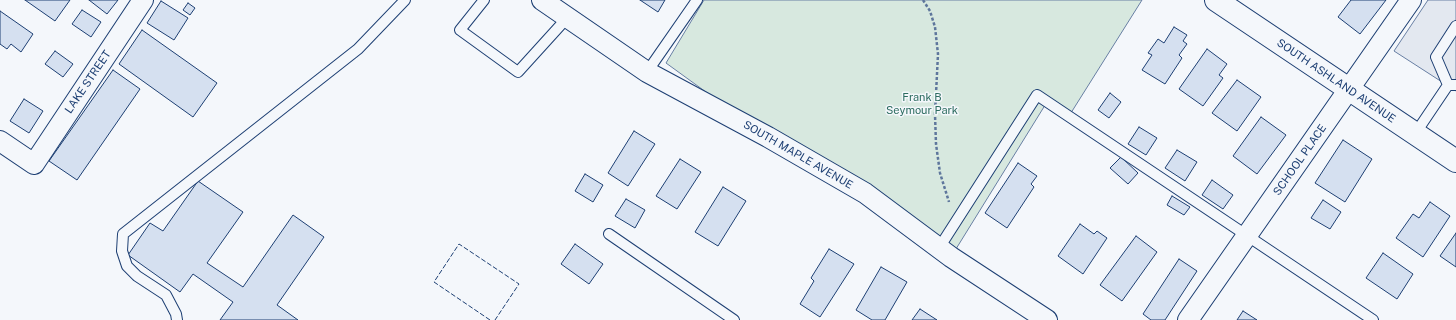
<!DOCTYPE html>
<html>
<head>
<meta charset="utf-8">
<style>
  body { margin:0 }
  canvas { display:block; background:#f4f7fb }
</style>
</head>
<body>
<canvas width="1456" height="320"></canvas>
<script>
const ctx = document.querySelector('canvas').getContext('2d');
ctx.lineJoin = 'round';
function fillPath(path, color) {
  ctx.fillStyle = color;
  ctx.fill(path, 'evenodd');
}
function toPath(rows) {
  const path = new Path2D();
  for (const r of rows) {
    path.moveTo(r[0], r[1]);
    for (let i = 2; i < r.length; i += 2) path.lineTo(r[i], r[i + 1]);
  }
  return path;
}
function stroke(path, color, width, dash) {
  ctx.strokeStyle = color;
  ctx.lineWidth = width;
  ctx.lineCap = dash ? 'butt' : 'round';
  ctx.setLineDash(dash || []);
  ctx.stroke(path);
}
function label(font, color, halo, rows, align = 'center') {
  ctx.font = font + ' "Public Sans",sans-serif';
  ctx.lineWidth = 3;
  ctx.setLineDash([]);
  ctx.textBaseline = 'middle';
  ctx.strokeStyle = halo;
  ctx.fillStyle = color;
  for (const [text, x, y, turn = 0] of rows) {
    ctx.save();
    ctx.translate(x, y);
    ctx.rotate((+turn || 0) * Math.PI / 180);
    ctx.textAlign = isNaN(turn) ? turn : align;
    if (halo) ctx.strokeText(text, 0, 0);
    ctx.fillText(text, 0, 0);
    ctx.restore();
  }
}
const green = toPath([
  [704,0,1142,0,1069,116,1047,102,951,257,768,137,666,63,704,0]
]);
const parking = toPath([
  [1428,0,1456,0,1456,91,1394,51,1428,0]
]);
const building = toPath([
  [25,0,70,0,55,21,25,0],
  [89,0,118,0,107,14,89,0],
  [640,0,665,0,658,12,640,0],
  [1351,0,1386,0,1360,34,1338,17,1351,0],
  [161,1,188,18,174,40,147,23,161,1],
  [188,3,195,8,190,15,183,10,188,3],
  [82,10,101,22,91,37,72,24,82,10],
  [0,11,33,34,21,52,11,44,7,49,0,44,0,11],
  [1174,27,1187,35,1183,41,1187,44,1179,55,1182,58,1165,84,1142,70,1152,55,1148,53,1158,39,1164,43,1174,27],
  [142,30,217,83,193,117,119,64,142,30],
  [1207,49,1227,64,1219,75,1223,78,1203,106,1179,89,1207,49],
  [55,51,73,64,63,77,45,64,55,51],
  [113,70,140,89,77,180,49,161,113,70],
  [1237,80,1261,97,1237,131,1212,113,1237,80],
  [1110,93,1121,102,1109,118,1098,110,1110,93],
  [24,99,43,111,29,133,10,121,24,99],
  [1261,117,1286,135,1257,174,1233,156,1261,117],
  [1139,127,1157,138,1146,155,1128,144,1139,127],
  [634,131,655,144,628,186,608,173,634,131],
  [1343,140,1372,159,1345,202,1315,183,1343,140],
  [1177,150,1197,162,1185,181,1165,168,1177,150],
  [1121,157,1138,173,1128,184,1110,168,1121,157],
  [680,159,701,172,677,209,656,196,680,159],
  [1018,163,1037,176,1031,184,1034,187,1007,228,985,213,1018,163],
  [585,174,603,185,593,202,575,191,585,174],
  [1212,180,1233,195,1223,209,1202,195,1212,180],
  [198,181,243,212,207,263,243,287,293,215,324,237,277,305,298,320,220,320,233,302,193,274,180,292,128,255,150,223,163,231,198,181],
  [723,187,746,201,718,246,695,232,723,187],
  [1172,196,1190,207,1184,215,1167,205,1172,196],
  [626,199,645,210,635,228,615,216,626,199],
  [1323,200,1341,212,1330,229,1311,218,1323,200],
  [1430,202,1450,216,1423,257,1396,238,1413,214,1419,218,1430,202],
  [1080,224,1094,234,1097,231,1107,238,1083,274,1058,256,1080,224],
  [1456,233,1456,267,1440,256,1456,233],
  [1136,236,1157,252,1122,301,1100,285,1136,236],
  [575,244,603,264,589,284,561,264,575,244],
  [829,249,854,264,820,317,800,304,814,281,811,278,829,249],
  [1383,253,1413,274,1397,299,1366,278,1383,253],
  [1179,259,1197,271,1165,320,1151,320,1143,314,1179,259],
  [881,267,907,282,885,320,872,320,856,310,881,267],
  [920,309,937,320,912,320,920,309],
  [1243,311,1257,320,1237,320,1243,311]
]);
const path = toPath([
  [923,0,930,11,935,27,938,54,935,114,936,144,940,173,949,202]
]);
const lane = toPath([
  [484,0,460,30,518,72,567,18],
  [647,72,697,0],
  [1448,85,1436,57,1456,26],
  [1415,134,1448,85,1456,85],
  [609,234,734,320],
  [939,248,1037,95,1373,320],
  [177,320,176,314,166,295,137,276,127,266,122,251,123,234,358,49,405,0]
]);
const street = toPath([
  [542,0,647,72,768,137,865,193,951,257,1047,320],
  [0,141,34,164,143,0],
  [1188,320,1411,0]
]);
const secondary = toPath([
  [1216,0,1456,161]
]);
const fence = toPath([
  [490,320,434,282,459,244,519,284,495,320]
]);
const streetNames = [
  ["SOUTH ASHLAND AVENUE",1336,81,34],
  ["LAKE STREET",88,82,-56],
  ["SOUTH MAPLE AVENUE",798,155,30],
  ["SCHOOL PLACE",1300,160,-55]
];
const parkNames = [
  ["Frank B",922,98],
  ["Seymour Park",922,111]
];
fillPath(green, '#d7e8df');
stroke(green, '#687fa3', 1);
fillPath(parking, '#e3e8f0');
stroke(parking, '#687fa3', 1);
fillPath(building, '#d5e0f0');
stroke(building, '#1d3f73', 1);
stroke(lane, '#1d3f73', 12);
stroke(street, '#1d3f73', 22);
stroke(secondary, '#1d3f73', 24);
stroke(path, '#5e769c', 2.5, [3, 2]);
stroke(lane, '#f4f7fb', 10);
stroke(street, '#f4f7fb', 20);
stroke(secondary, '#f4f7fb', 22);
stroke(fence, '#1d3f73', 1, [5, 2]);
label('11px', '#1d3f73', '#f4f7fb', streetNames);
label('11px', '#2c6c60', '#f4f7fb', parkNames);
</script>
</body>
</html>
